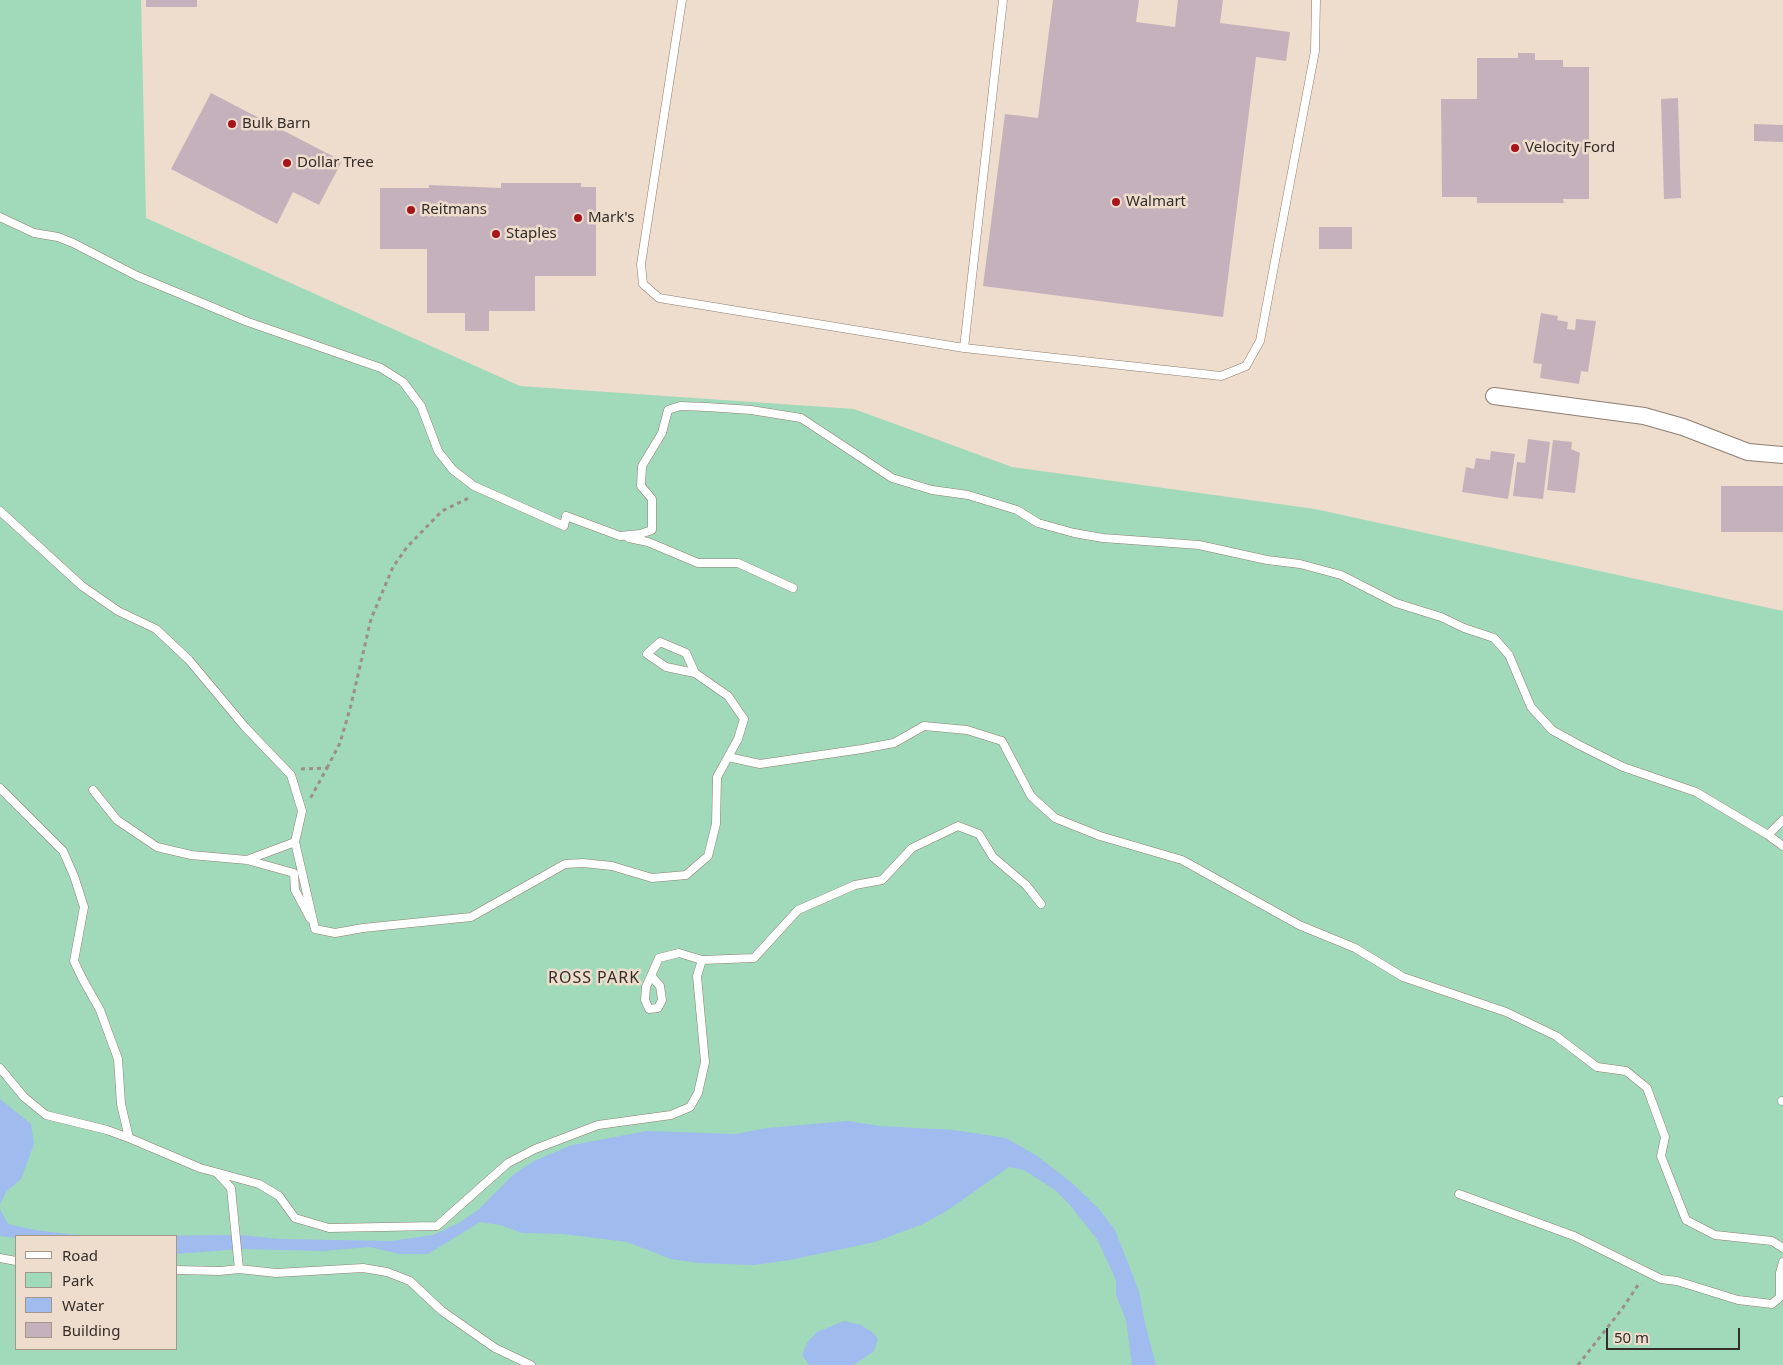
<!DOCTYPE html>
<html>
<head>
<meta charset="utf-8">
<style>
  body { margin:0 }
  #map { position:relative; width:1783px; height:1365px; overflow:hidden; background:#eedccd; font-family:"Noto Sans",sans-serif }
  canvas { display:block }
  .legend { position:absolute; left:15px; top:1235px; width:162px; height:115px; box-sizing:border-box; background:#eedccd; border:1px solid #a4968b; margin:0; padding:6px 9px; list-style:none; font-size:15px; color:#342d28 }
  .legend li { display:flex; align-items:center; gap:10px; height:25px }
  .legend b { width:25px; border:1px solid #a4968b }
  .scale { position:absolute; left:1606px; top:1328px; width:134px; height:22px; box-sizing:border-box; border:2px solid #342d28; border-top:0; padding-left:6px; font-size:15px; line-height:18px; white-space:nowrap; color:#342d28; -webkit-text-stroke:4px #eedccd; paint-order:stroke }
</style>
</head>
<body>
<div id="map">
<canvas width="1783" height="1365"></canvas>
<ul class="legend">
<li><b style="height:6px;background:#fff"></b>Road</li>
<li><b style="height:14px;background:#a0daba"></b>Park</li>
<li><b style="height:14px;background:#a0bbee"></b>Water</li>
<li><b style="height:14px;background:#c5b1bc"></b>Building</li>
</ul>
<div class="scale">50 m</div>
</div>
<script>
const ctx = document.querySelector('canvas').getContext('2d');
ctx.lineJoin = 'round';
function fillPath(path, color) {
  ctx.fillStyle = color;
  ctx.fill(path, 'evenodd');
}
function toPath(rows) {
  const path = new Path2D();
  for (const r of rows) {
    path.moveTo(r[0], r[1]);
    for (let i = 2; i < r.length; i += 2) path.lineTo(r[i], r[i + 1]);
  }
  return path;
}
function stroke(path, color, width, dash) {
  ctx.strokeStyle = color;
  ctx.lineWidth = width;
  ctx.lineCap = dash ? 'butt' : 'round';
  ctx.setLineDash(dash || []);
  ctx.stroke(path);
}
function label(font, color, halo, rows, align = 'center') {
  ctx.font = font + ' "Noto Sans",sans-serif';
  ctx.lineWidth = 5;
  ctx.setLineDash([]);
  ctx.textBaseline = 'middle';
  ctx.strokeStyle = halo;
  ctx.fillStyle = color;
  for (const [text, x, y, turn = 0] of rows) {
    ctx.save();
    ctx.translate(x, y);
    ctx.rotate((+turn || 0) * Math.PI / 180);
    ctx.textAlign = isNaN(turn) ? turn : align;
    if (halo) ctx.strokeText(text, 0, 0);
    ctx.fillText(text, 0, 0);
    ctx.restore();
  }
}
const green = toPath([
  [0,0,141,0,146,218,520,386,854,409,1012,467,1315,509,1783,611,1783,1365,0,1365],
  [16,1236,176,1236,176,1349,16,1349]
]);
const water = toPath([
  [0,1099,31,1124,34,1144,21,1179,6,1192,0,1205],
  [848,1121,879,1126,954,1130,1006,1138,1037,1156,1072,1183,1099,1209,1115,1230,1139,1291,1145,1323,1156,1365,1132,1365,1126,1320,1116,1295,1116,1280,1097,1239,1069,1204,1055,1190,1024,1170,1009,1167,945,1212,923,1224,875,1242,790,1260,754,1265,698,1263,671,1259,627,1242,563,1234,522,1233,500,1225,480,1222,428,1254,399,1254,370,1247,322,1251,241,1249,176,1254,176,1236,143,1236,240,1235,280,1239,391,1241,433,1235,459,1223,478,1210,514,1174,534,1161,572,1145,647,1131,736,1134,767,1128],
  [0,1209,8,1224,35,1230,84,1236,16,1238,0,1236],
  [844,1321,861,1325,873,1333,878,1339,874,1351,854,1365,809,1365,802,1355,807,1343,817,1332]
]);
const building = toPath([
  [146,0,197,0,197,7,146,7],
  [1053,0,1139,0,1136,22,1175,27,1178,0,1223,0,1220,23,1290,32,1286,61,1256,57,1223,317,983,286,1005,114,1038,118],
  [1518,53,1535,53,1535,60,1563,60,1563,67,1589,67,1589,199,1563,199,1564,203,1477,203,1477,197,1442,197,1441,99,1477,99,1477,58,1518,58],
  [211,93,342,161,319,205,293,192,277,224,171,169],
  [1678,98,1681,198,1664,199,1661,99],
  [1754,124,1783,125,1783,142,1754,141],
  [501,183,581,183,581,187,596,187,596,276,535,276,535,311,489,311,489,331,465,331,465,313,427,313,427,249,380,249,380,188,429,188,429,185,501,188],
  [1319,227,1352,227,1352,249,1319,249],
  [1541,313,1558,316,1557,320,1568,322,1567,329,1575,330,1576,319,1596,321,1588,372,1581,371,1579,384,1540,378,1542,364,1533,363],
  [1528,439,1550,442,1543,499,1513,496,1517,462,1525,463],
  [1553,440,1572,442,1571,449,1580,453,1575,493,1547,490],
  [1491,451,1515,454,1508,499,1462,492,1466,467,1474,469,1476,458,1490,460],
  [1721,486,1783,486,1783,532,1721,532]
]);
const path = toPath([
  [327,768,340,743,351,705,371,619,393,567,407,547,442,511,469,498],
  [301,769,327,768,310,799],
  [1578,1365,1622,1309,1638,1285,1642,1284]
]);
const service = toPath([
  [682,0,641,264,643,284,659,298,964,348,1003,0],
  [0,217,34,233,58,237,73,243,137,276,248,322,381,368,403,382,421,406,438,451,453,470,474,486,564,526,566,516,620,536,640,534,652,530,652,499,641,486,642,466,662,433,668,410,680,406,707,407,751,410,801,418,892,478,932,490,968,495,1017,510,1038,523,1074,533,1103,538,1199,545,1267,560,1300,564,1341,575,1396,603,1441,617,1464,628,1494,638,1509,655,1531,707,1552,730,1579,745,1623,767,1696,792,1768,835,1783,820],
  [964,348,1221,376,1246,366,1260,341,1275,261,1315,51,1316,0],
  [0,511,82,586,118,611,156,629,189,660,245,727,291,775,302,811,295,842,315,929,335,933,363,928,471,917,565,864,583,863,612,866,652,878,686,875,708,856,716,824,717,777,738,739,744,719,728,696,695,673,666,667,647,654,660,642,686,653,695,673],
  [629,538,648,542,698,563,738,563,793,588],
  [728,757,760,764,862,749,894,743,924,726,967,730,1002,741,1031,796,1055,818,1100,836,1182,860,1299,925,1355,948,1403,977,1506,1012,1556,1036,1597,1067,1626,1071,1647,1088,1665,1137,1661,1156,1686,1220,1715,1235,1772,1241,1783,1248],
  [0,788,63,851,74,876,84,907,74,961,82,978,100,1010,118,1059,121,1104,129,1138,200,1168,259,1184,279,1196,295,1218,329,1228,437,1226,508,1163,535,1149,598,1125,671,1115,690,1107,698,1093,705,1062,697,976,702,960],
  [93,790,117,820,157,847,191,855,247,860,294,873,295,890,310,918],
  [1768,835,1783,846],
  [247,860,295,842],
  [652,977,660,986,662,1000,658,1008,649,1009,645,1000,646,987,659,958,679,953,702,960,754,958,798,910,855,885,882,880,912,848,958,826,979,834,993,857,1026,885,1041,904],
  [0,1068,24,1097,46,1115,107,1130,129,1138],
  [1782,1101,1783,1101],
  [218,1174,231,1188,239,1269],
  [1459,1194,1574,1236,1661,1279,1677,1281,1738,1300,1772,1304,1780,1297,1780,1273,1783,1262],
  [0,1258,16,1261],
  [176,1270,220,1271,239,1269,276,1273,363,1268,387,1272,410,1281,442,1311,495,1348,531,1365]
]);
const minor = toPath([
  [1494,396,1644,416,1683,427,1748,452,1783,455]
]);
const markers = [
  [232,124,5,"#a8141b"],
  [1515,148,5,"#a8141b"],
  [287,163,5,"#a8141b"],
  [1116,202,5,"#a8141b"],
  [411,210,5,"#a8141b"],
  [578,218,5,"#a8141b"],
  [496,234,5,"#a8141b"]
];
const poiNames = [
  ["Bulk Barn",242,124],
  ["Velocity Ford",1525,148],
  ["Dollar Tree",297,163],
  ["Walmart",1126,202],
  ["Reitmans",421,210],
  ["Mark's",588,218],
  ["Staples",506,234]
];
const neighbourhoodNames = [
  ["ROSS PARK",594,978]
];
fillPath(green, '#a0daba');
fillPath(water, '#a0bbee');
fillPath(building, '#c5b1bc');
stroke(service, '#8e7e71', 9);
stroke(minor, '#8e7e71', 18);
stroke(path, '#9c8f85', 3, [4, 4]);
stroke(service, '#fff', 8);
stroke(minor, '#fff', 16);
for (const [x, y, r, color] of markers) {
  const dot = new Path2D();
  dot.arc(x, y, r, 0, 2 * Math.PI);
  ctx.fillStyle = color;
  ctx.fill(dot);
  stroke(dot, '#eedccd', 2);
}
label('15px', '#342d28', '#eedccd', poiNames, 'left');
ctx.letterSpacing = '1px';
label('16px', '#342d28', '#eedccd', neighbourhoodNames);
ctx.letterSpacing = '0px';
</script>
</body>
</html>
